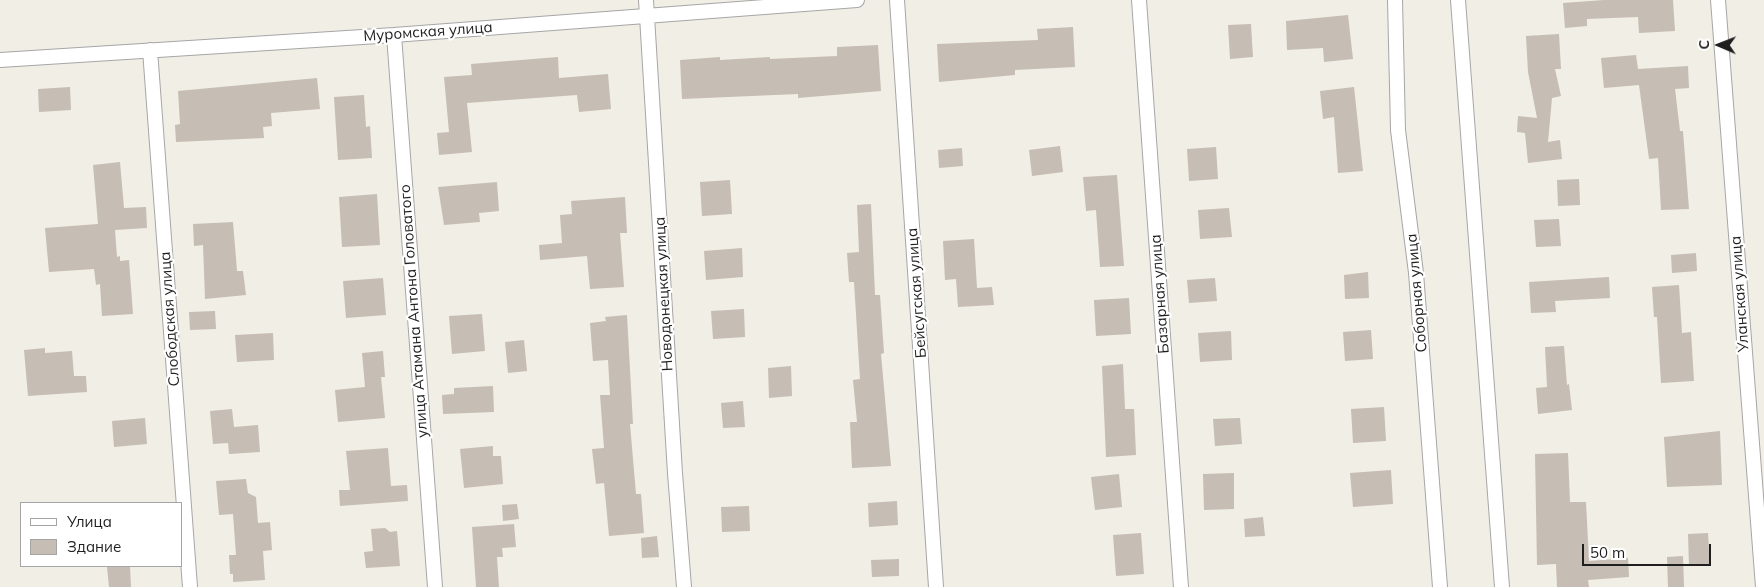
<!DOCTYPE html>
<html>
<head>
<meta charset="utf-8">
<style>
  body { margin:0 }
  #map { position:relative; width:1764px; height:587px; overflow:hidden; background:#f1eee5; font-family:Mulish,sans-serif }
  canvas { display:block }
  .legend { position:absolute; left:20px; top:502px; width:162px; height:65px; box-sizing:border-box; background:#fff; border:1px solid #a5a5a5; margin:0; padding:6px 9px; list-style:none; font-size:15px; color:#1f1f1f }
  .legend li { display:flex; align-items:center; gap:10px; height:25px }
  .legend b { width:25px; border:1px solid #a5a5a5 }
  .north { position:absolute; left:1694px; top:20px; width:50px; height:50px; -webkit-text-stroke:4px #fff; paint-order:stroke; rotate:271deg; font-size:14px; font-weight:700; line-height:20px; text-align:center; color:#1f1f1f }
  .north::after { content:''; display:block; margin:auto; width:18px; height:22px; background:#1f1f1f; clip-path:polygon(50% 0,100% 100%,50% 72%,0 100%) }
  .scale { position:absolute; left:1582px; top:544px; width:129px; height:22px; box-sizing:border-box; border:2px solid #1f1f1f; border-top:0; padding-left:6px; font-size:15px; line-height:18px; white-space:nowrap; color:#1f1f1f; -webkit-text-stroke:4px #fff; paint-order:stroke }
</style>
</head>
<body>
<div id="map">
<canvas width="1764" height="587"></canvas>
<ul class="legend">
<li><b style="height:6px;background:#fff"></b>Улица</li>
<li><b style="height:14px;background:#c6bdb4"></b>Здание</li>
</ul>
<div class="north">С</div>
<div class="scale">50 m</div>
</div>
<script>
const ctx = document.querySelector('canvas').getContext('2d');
ctx.lineJoin = 'round';
function fillPath(path, color) {
  ctx.fillStyle = color;
  ctx.fill(path, 'evenodd');
}
function toPath(rows) {
  const path = new Path2D();
  for (const r of rows) {
    path.moveTo(r[0], r[1]);
    for (let i = 2; i < r.length; i += 2) path.lineTo(r[i], r[i + 1]);
  }
  return path;
}
function stroke(path, color, width, dash) {
  ctx.strokeStyle = color;
  ctx.lineWidth = width;
  ctx.lineCap = dash ? 'butt' : 'round';
  ctx.setLineDash(dash || []);
  ctx.stroke(path);
}
function label(font, color, halo, rows, align = 'center') {
  ctx.font = font + ' Mulish,sans-serif';
  ctx.lineWidth = 4.5;
  ctx.setLineDash([]);
  ctx.textBaseline = 'middle';
  ctx.strokeStyle = halo;
  ctx.fillStyle = color;
  for (const [text, x, y, turn = 0] of rows) {
    ctx.save();
    ctx.translate(x, y);
    ctx.rotate((+turn || 0) * Math.PI / 180);
    ctx.textAlign = isNaN(turn) ? turn : align;
    if (halo) ctx.strokeText(text, 0, 0);
    ctx.fillText(text, 0, 0);
    ctx.restore();
  }
}
const building = toPath([
  [1604,0,1673,0,1675,31,1639,33,1638,17,1587,19,1587,26,1565,28,1563,3],
  [1348,15,1353,59,1324,62,1323,48,1287,50,1286,21],
  [1251,24,1253,57,1230,59,1228,25],
  [1073,27,1075,67,1015,70,1015,75,939,82,937,44,1038,40,1037,29],
  [1559,34,1561,69,1555,69,1561,96,1552,98,1548,142,1560,140,1562,159,1528,163,1525,133,1517,132,1518,116,1537,118,1528,72,1526,36],
  [878,45,881,91,798,98,798,94,682,99,680,60,720,57,720,60,770,57,770,59,837,56,837,47],
  [1636,55,1638,69,1688,66,1689,88,1675,89,1680,131,1683,131,1689,209,1661,210,1658,158,1649,159,1639,85,1604,88,1601,58],
  [558,57,559,78,608,74,611,109,579,112,577,95,467,103,472,152,439,155,437,133,449,132,444,77,472,75,471,64],
  [317,78,320,109,271,113,272,126,263,127,264,138,176,142,175,125,180,124,178,91],
  [70,87,71,110,39,112,38,89],
  [1354,87,1363,171,1338,173,1334,117,1323,119,1320,91],
  [364,95,366,127,370,126,372,158,338,160,334,97],
  [1060,146,1063,172,1032,176,1029,150],
  [1216,147,1218,179,1189,181,1187,149],
  [962,148,963,166,939,168,938,150],
  [120,162,124,208,146,207,147,228,115,230,117,257,120,256,120,261,129,260,133,314,102,316,100,284,96,285,94,269,49,272,45,228,98,224,93,165],
  [1117,175,1124,266,1100,267,1096,210,1086,211,1083,177],
  [1579,179,1580,205,1558,206,1557,180],
  [730,180,732,214,702,216,700,182],
  [497,182,499,211,479,213,480,222,444,225,438,187],
  [377,194,380,245,342,247,339,197],
  [625,197,627,233,620,233,624,287,590,289,587,256,540,260,539,245,562,243,560,215,572,214,571,201],
  [871,204,875,295,880,295,884,353,881,354,891,466,852,468,850,422,857,422,853,380,860,379,854,282,849,282,847,253,859,252,857,205],
  [1229,208,1232,237,1200,239,1198,210],
  [1559,219,1561,246,1536,247,1534,220],
  [233,222,237,271,243,271,246,295,205,299,203,245,194,246,193,224],
  [974,239,977,288,992,287,994,305,958,307,956,279,945,280,943,241],
  [742,248,743,277,706,280,704,251],
  [1696,253,1697,271,1672,273,1671,255],
  [1368,272,1369,298,1345,299,1344,275],
  [1609,277,1610,298,1555,301,1556,312,1531,313,1529,282],
  [383,278,386,315,346,318,343,281],
  [1215,278,1217,301,1189,303,1187,280],
  [1679,285,1682,333,1691,332,1694,381,1661,383,1657,317,1654,317,1652,287],
  [1129,298,1131,334,1096,336,1094,300],
  [744,309,745,337,713,339,711,311],
  [215,311,216,329,190,330,189,312],
  [482,314,485,351,452,354,449,316],
  [627,315,633,424,630,424,636,494,641,494,644,533,609,536,604,483,596,484,592,449,604,448,600,395,610,395,608,360,593,361,590,323,606,321,605,317],
  [1371,330,1373,359,1345,361,1343,332],
  [1231,331,1232,360,1200,362,1198,333],
  [273,333,274,360,237,362,235,335],
  [524,340,527,371,508,373,505,342],
  [1564,346,1567,385,1569,384,1572,410,1538,414,1536,388,1547,387,1545,347],
  [45,348,45,353,72,351,74,376,86,376,87,392,28,396,24,350],
  [383,351,385,377,381,377,385,418,338,422,335,390,365,387,362,353],
  [1123,364,1125,409,1134,409,1136,455,1106,457,1102,366],
  [791,366,792,396,769,398,768,368],
  [493,386,494,412,443,414,442,395,454,394,454,388],
  [743,401,745,427,723,428,721,403],
  [1384,407,1386,441,1353,443,1351,409],
  [232,409,234,427,258,425,260,452,229,454,228,443,213,444,210,411],
  [145,418,147,444,114,447,112,421],
  [1240,418,1242,444,1215,446,1213,419],
  [1720,431,1722,485,1667,487,1664,437],
  [493,446,493,456,501,456,503,484,464,488,460,449],
  [388,448,391,486,407,485,408,501,340,506,339,490,350,490,346,451],
  [1568,453,1570,502,1586,502,1589,561,1628,558,1629,577,1588,580,1589,587,1557,587,1556,564,1537,565,1535,454],
  [1391,470,1393,504,1353,507,1350,473],
  [1234,473,1234,509,1204,510,1203,474],
  [1119,474,1122,507,1095,510,1091,477],
  [246,479,248,493,256,497,258,523,270,522,272,550,263,551,265,580,233,582,233,574,230,574,229,555,236,555,233,514,219,515,216,481],
  [897,501,898,525,869,527,868,503],
  [517,504,519,519,503,521,502,505],
  [749,506,750,531,722,532,721,507],
  [1263,517,1265,536,1245,537,1244,519],
  [514,524,516,547,502,548,503,557,497,557,499,587,476,587,472,527],
  [385,528,390,532,397,531,400,566,366,568,364,552,373,551,371,529],
  [1141,533,1144,574,1116,576,1113,535],
  [1708,533,1710,565,1689,566,1688,534],
  [657,536,659,557,642,558,641,538],
  [1683,556,1684,587,1668,587,1667,557],
  [899,559,899,576,872,577,871,560],
  [130,566,131,587,109,587,107,567]
]);
const minor = toPath([
  [646,0,675,473,684,587],
  [897,0,936,587],
  [1139,0,1181,587],
  [1395,0,1398,130,1416,273,1440,587],
  [1458,0,1502,587],
  [1718,0,1763,587],
  [394,35,435,587],
  [150,50,190,587],
  [0,60,394,35,857,0]
]);
const streetNames = [
  ["Муромская улица",428,32,-4],
  ["Бейсугская улица",917,293,-94],
  ["Соборная улица",1417,293,-95],
  ["Новодонецкая улица",664,294,-93],
  ["Базарная улица",1160,294,-94],
  ["Уланская улица",1740,294,-94],
  ["улица Атамана Антона Головатого",414,311,-94],
  ["Слободская улица",170,319,-94]
];
fillPath(building, '#c6bdb4');
stroke(minor, '#a6a6a6', 16);
stroke(minor, '#fff', 14);
label('15px', '#1f1f1f', '#fff', streetNames);
</script>
</body>
</html>
